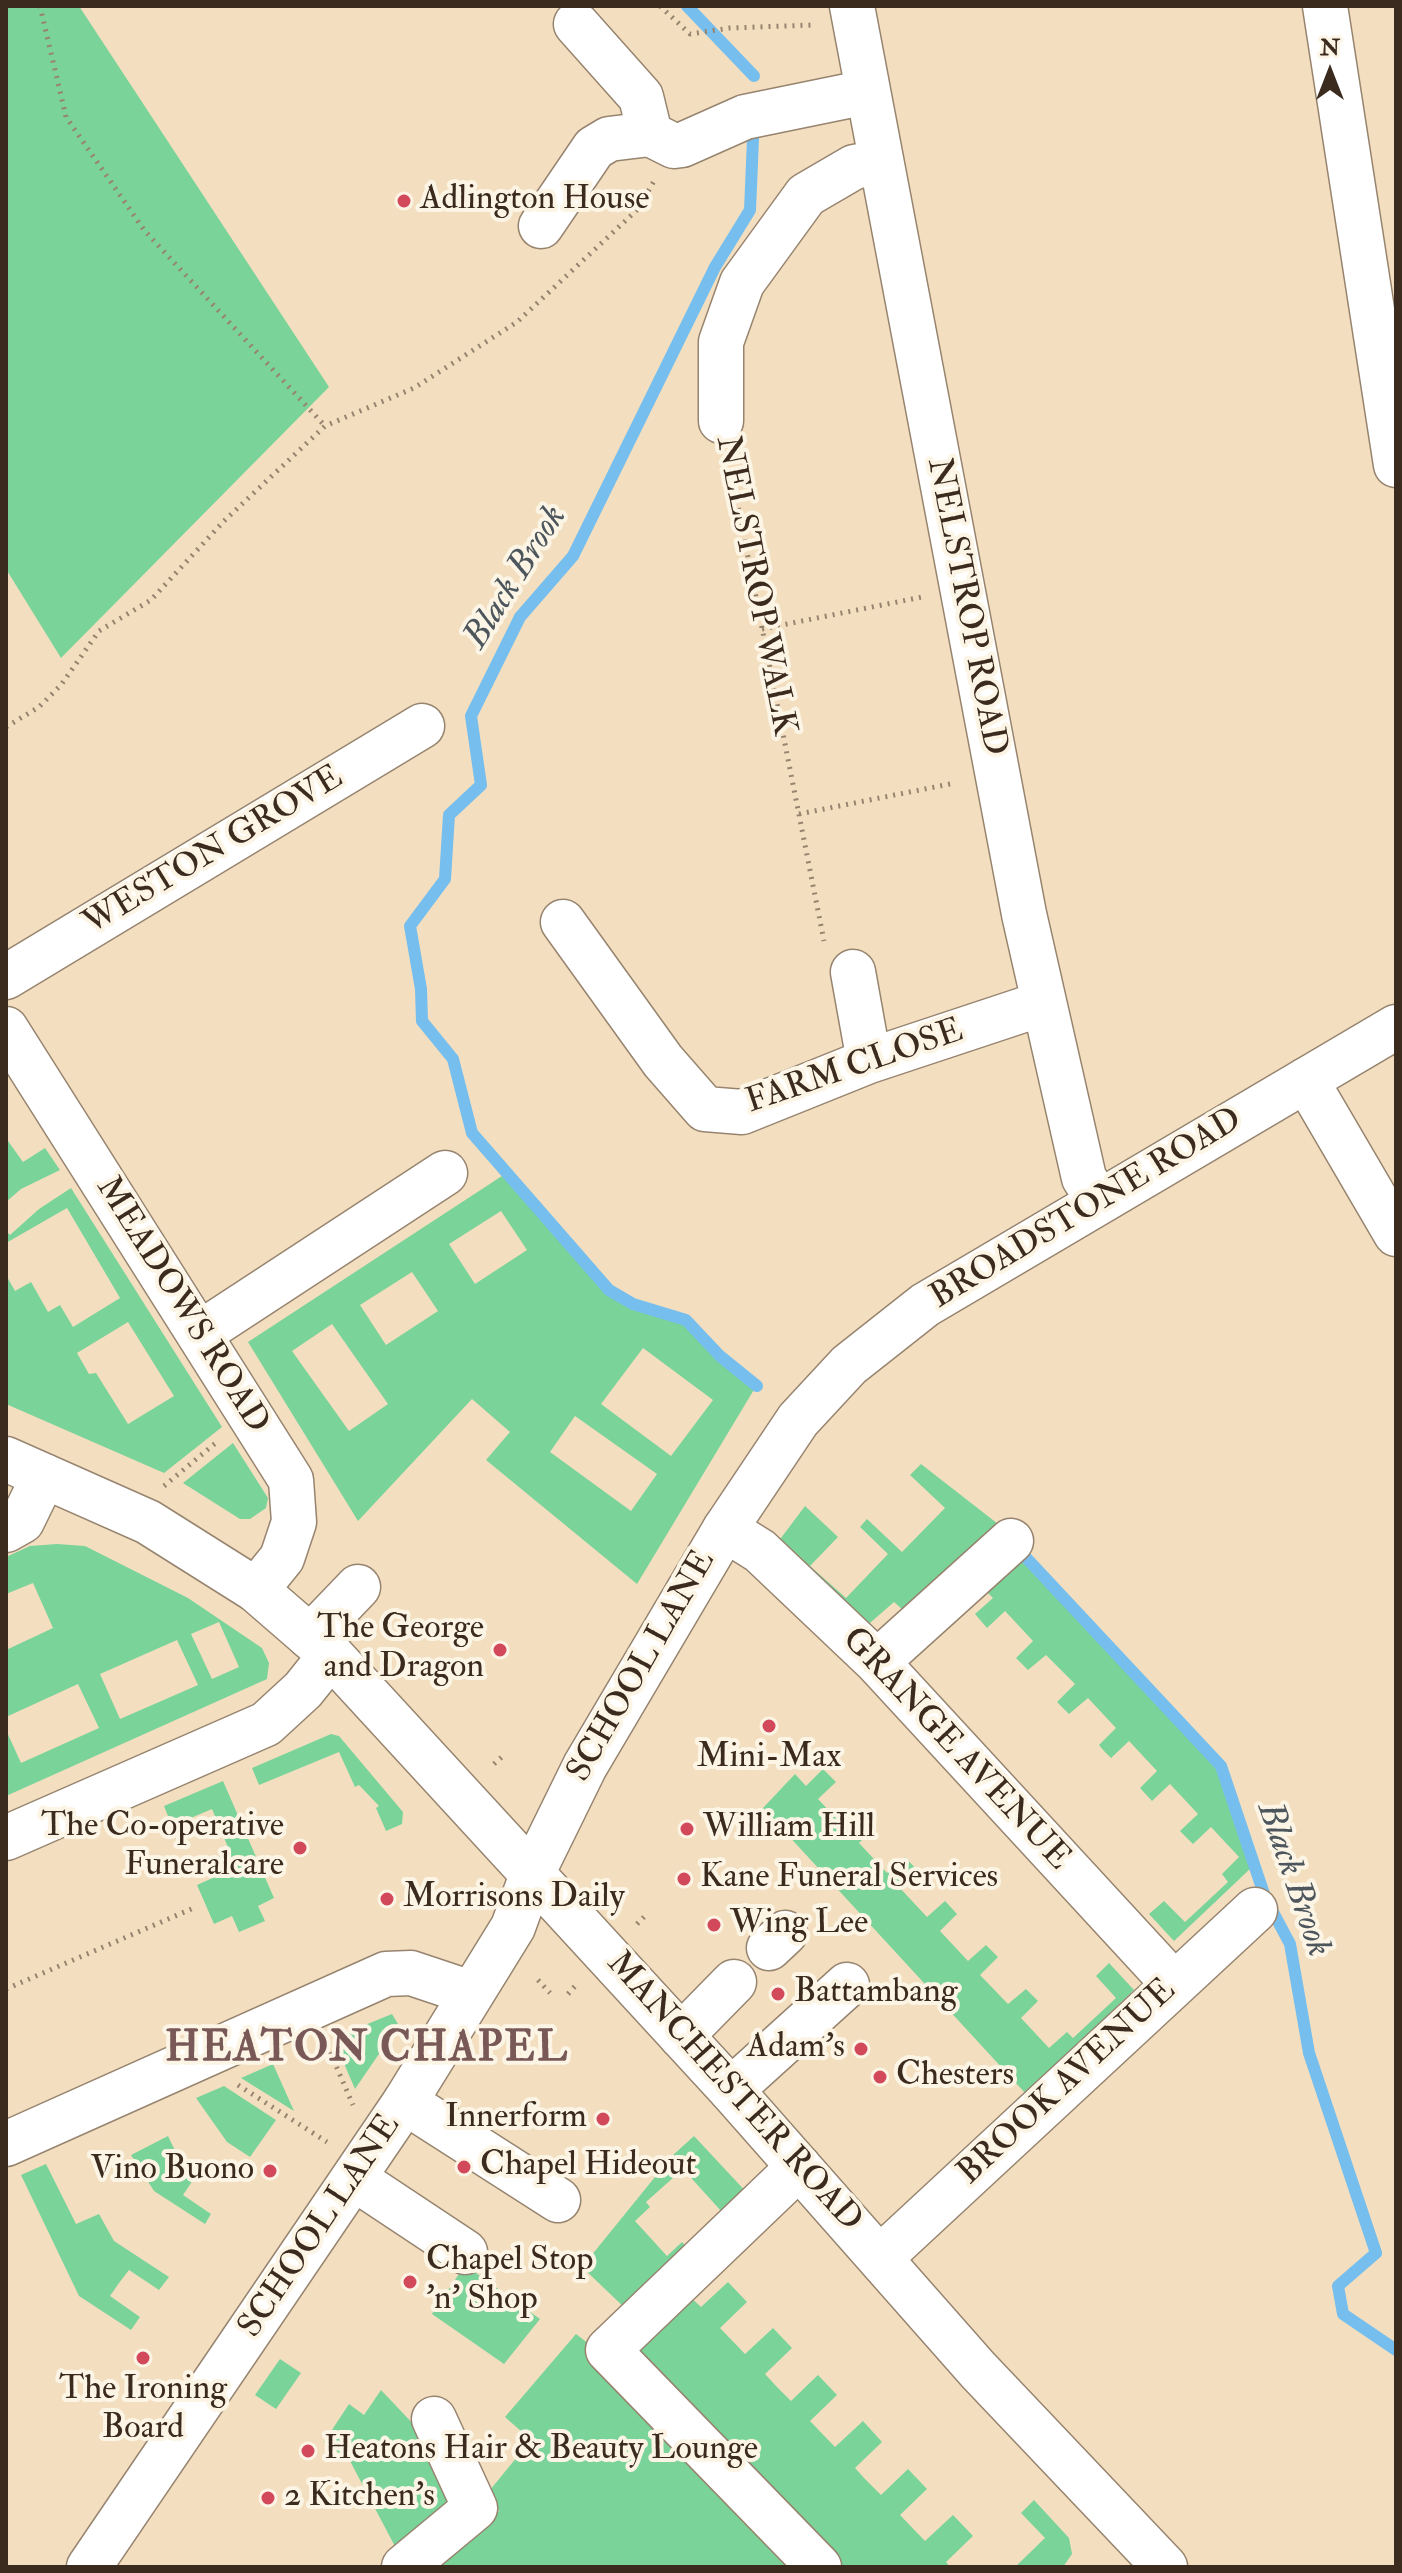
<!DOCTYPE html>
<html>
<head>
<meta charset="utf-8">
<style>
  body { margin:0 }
  #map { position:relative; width:1402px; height:2573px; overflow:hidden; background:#f3dfc0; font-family:"IM FELL Double Pica",serif }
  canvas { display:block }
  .frame { position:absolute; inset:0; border:8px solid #3b2a1e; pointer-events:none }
  .north { position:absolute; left:1290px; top:32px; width:80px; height:80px; -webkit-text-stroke:6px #fcf5e5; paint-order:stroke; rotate:0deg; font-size:22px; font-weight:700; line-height:32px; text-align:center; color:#3b2a1e }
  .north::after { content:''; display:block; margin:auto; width:28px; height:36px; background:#3b2a1e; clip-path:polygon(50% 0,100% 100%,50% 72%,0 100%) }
</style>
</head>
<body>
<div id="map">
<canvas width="1402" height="2573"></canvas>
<div class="frame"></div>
<div class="north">N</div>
</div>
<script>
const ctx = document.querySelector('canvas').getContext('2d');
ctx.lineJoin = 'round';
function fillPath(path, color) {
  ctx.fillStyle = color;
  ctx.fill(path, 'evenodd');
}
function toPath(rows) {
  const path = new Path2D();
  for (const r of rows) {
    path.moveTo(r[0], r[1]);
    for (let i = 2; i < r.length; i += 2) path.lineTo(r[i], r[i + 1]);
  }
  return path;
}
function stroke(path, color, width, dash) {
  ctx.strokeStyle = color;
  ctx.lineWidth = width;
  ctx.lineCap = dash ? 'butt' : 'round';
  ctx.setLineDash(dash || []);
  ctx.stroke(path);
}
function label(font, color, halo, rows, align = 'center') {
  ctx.font = font + ' "IM FELL Double Pica",serif';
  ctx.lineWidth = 8;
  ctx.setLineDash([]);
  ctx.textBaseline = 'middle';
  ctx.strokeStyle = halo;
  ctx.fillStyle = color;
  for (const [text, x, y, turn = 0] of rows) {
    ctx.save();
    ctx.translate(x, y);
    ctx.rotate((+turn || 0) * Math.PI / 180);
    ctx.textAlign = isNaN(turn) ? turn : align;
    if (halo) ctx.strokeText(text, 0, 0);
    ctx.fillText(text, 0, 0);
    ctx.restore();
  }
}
const green = toPath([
  [6,6,79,6,329,387,61,658,6,569],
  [8,1141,23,1162,45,1148,60,1170,21,1189,6,1202],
  [505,1174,607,1292,632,1307,684,1323,717,1360,755,1388,637,1584,486,1460,510,1432,472,1399,358,1521,248,1342],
  [501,1211,527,1250,475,1284,449,1244],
  [412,1272,438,1311,386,1345,360,1305],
  [332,1324,388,1404,349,1431,292,1351],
  [643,1348,713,1400,671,1456,601,1404],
  [575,1416,657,1474,631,1511,550,1452],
  [71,1188,222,1427,164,1473,6,1404,6,1275,15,1291,31,1282,48,1312,60,1305,73,1327,120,1298,67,1208,6,1243,6,1231,10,1235,39,1209],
  [128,1322,174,1396,128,1424,96,1373,89,1374,77,1353],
  [233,1443,268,1498,266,1508,250,1519,240,1519,183,1483],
  [921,1464,1007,1531,911,1617,894,1602,863,1629,775,1546,805,1506,838,1537,810,1566,846,1598,888,1554,860,1527,867,1519,902,1552,945,1508,910,1475],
  [57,1544,85,1546,188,1598,262,1648,269,1663,267,1679,6,1796,6,1730,21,1763,99,1728,78,1684,6,1717,6,1650,53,1628,33,1583,6,1594,6,1557,30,1546],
  [219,1622,239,1667,212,1679,191,1634],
  [177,1640,198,1685,120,1719,100,1674],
  [1013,1551,1218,1767,1251,1868,1174,1941,1149,1914,1164,1901,1185,1922,1228,1882,1222,1874,1239,1857,1211,1827,1193,1844,1180,1831,1198,1814,1170,1784,1152,1801,1140,1788,1157,1771,1129,1741,1111,1758,1104,1751,1099,1745,1116,1728,1088,1698,1069,1714,1057,1702,1075,1684,1046,1655,1028,1670,1016,1658,1033,1641,1005,1611,987,1628,975,1614,993,1598,978,1583],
  [331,1734,339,1736,403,1812,402,1824,386,1831,376,1808,379,1806,359,1785,355,1787,339,1752,259,1785,252,1768],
  [823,1769,836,1782,818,1799,846,1829,864,1813,876,1826,859,1843,887,1873,905,1857,917,1870,899,1887,927,1917,945,1901,957,1914,940,1931,968,1961,986,1945,998,1957,980,1975,1008,2004,1026,1989,1038,2001,1021,2018,1049,2048,1067,2032,1073,2038,1116,1998,1096,1976,1109,1963,1134,1990,1026,2094,763,1808,795,1774,806,1786],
  [223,1781,274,1898,258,1906,265,1921,239,1932,232,1916,214,1924,197,1885,217,1876,210,1860,230,1852,212,1809,172,1826,164,1806],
  [392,2014,398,2024,396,2029,355,2089,333,2038],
  [273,2064,294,2111,241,2078],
  [224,2086,276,2120,250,2157,227,2142,196,2098],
  [168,2136,178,2157,172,2166,193,2180,183,2195,211,2214,205,2224,154,2191,131,2155],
  [694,2136,750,2196,628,2311,582,2267,672,2156],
  [683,2169,722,2212,685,2245,682,2242,667,2256,635,2221,650,2207,646,2202],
  [46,2164,76,2224,99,2214,114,2241,169,2277,159,2290,129,2270,119,2283,110,2296,140,2317,131,2330,79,2296,21,2175],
  [465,2265,540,2319,504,2364,432,2314],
  [728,2282,747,2302,720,2328,745,2354,773,2328,792,2348,765,2374,777,2387,791,2401,818,2375,837,2395,810,2421,835,2447,863,2421,882,2442,855,2468,865,2479,881,2495,908,2469,927,2489,900,2515,925,2541,953,2515,973,2536,946,2562,950,2567,831,2567,622,2355,687,2294,701,2307],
  [576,2334,593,2347,806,2567,432,2567,499,2511,490,2490,531,2440,505,2417],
  [280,2359,301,2373,276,2409,255,2395],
  [381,2390,417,2428,455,2508,399,2554,350,2461,324,2442,349,2404,364,2415],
  [1034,2500,1069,2538,1072,2554,1063,2567,1015,2567,1045,2538,1021,2513]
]);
const stream = toPath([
  [687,6,754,76],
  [753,139,750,210,715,267,573,556,520,617,471,716,481,785,449,815,445,879,410,926,421,989,422,1021,453,1059,472,1133,609,1290,633,1304,686,1320,720,1356,757,1386],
  [1018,1549,1221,1766,1265,1897,1290,1944,1309,2053,1376,2253,1338,2286,1343,2314,1396,2350]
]);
const path = toPath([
  [40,6,66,117,144,230,325,426],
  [660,6,690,34,730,28,812,25],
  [729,461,824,941],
  [762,629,922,597],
  [6,727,39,707,61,685,99,631,151,600,224,521,325,426,414,388,517,322,638,209,654,181],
  [799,814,955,783],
  [164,1486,218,1441],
  [494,1764,504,1755],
  [464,1902,473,1911],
  [637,1924,647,1914],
  [538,1980,550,1993],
  [6,1989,196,1907],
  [568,1994,576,1985],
  [327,2045,353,2105],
  [238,2085,327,2142]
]);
const minor = toPath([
  [852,6,1024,914,1084,1178,1099,1201],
  [1325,6,1396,465],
  [576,24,641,97,650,134],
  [541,226,594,148,609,139,650,134,674,146,682,145,745,117,867,92],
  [721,421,721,342,742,283,806,195,854,167,880,162],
  [563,922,663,1061,705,1109,742,1112,869,1061,1044,1003],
  [853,972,869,1061],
  [6,977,422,726],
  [6,1029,291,1480,294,1522,282,1558,256,1590],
  [1306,1080,1396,1234],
  [199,1334,445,1173],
  [725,1529,760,1551,877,1662,1174,1984],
  [6,1530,22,1521,44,1476],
  [310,1637,358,1587],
  [877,1662,1011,1541],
  [6,1838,266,1724,303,1690,331,1655],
  [769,1948,785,1933],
  [681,2036,734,1982],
  [731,2090,847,1985],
  [405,2102,558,2200],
  [6,2144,386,1974,411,1973,471,1993],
  [799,2167,608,2350,819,2567],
  [355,2179,465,2252],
  [881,2257,1255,1910],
  [404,2567,475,2508,434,2419]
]);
const major = toPath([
  [6,1459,148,1522,256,1590,331,1655,731,2090,978,2370,1165,2567],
  [89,2567,405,2102,513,1927,533,1872,585,1766,725,1529,798,1420,849,1365,925,1305,1396,1027]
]);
const markers = [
  [404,201,8,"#d1495b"],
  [500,1650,8,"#d1495b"],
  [769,1726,8,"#d1495b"],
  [687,1829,8,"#d1495b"],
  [300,1848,8,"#d1495b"],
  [684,1879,8,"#d1495b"],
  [387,1899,8,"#d1495b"],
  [714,1925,8,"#d1495b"],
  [778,1994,8,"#d1495b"],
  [861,2049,8,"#d1495b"],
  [880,2077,8,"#d1495b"],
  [603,2119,8,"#d1495b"],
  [464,2167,8,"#d1495b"],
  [270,2171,8,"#d1495b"],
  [410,2282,8,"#d1495b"],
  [143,2358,8,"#d1495b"],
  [308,2451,8,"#d1495b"],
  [268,2498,8,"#d1495b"]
];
const poiNames = [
  ["Adlington House",420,201],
  ["The George",484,1630,"right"],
  ["and Dragon",484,1669,"right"],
  ["Mini-Max",769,1759,"center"],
  ["The Co-operative",284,1828,"right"],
  ["Funeralcare",284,1867,"right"],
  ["William Hill",703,1829],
  ["Kane Funeral Services",700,1879],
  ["Morrisons Daily",403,1899],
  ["Wing Lee",730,1925],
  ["Battambang",794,1994],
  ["Adam's",845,2049,"right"],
  ["Chesters",896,2077],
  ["Innerform",587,2119,"right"],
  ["Chapel Hideout",480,2167],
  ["Vino Buono",254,2171,"right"],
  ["Chapel Stop",426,2262],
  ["'n' Shop",426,2301],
  ["The Ironing",143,2391,"center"],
  ["Board",143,2430,"center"],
  ["Heatons Hair & Beauty Lounge",324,2451],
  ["2 Kitchen's",284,2498]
];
const streetNames = [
  ["NELSTROP WALK",754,586,79],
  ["NELSTROP ROAD",965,607,79],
  ["WESTON GROVE",214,852,-31],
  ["FARM CLOSE",855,1068,-19],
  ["BROADSTONE ROAD",1087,1210,-31],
  ["MEADOWS ROAD",181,1306,58],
  ["SCHOOL LANE",643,1667,-60],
  ["GRANGE AVENUE",955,1750,47],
  ["BROOK AVENUE",1068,2083,-43],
  ["MANCHESTER ROAD",733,2093,48],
  ["SCHOOL LANE",321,2227,-56]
];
const waterNames = [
  ["Black Brook",517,578,-58],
  ["Black Brook",1292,1880,71]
];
const districtNames = [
  ["HEATON CHAPEL",367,2051]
];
fillPath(green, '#7ad399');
stroke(stream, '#75beed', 12);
stroke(minor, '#97846f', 47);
stroke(major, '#97846f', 47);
stroke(path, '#97846f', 5, [2, 6]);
stroke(minor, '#fff', 44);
stroke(major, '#fff', 44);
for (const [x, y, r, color] of markers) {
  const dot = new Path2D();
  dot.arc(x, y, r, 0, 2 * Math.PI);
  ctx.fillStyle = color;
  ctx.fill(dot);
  stroke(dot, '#fcf5e5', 3);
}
label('34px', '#3b2a1e', '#fcf5e5', poiNames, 'left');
label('34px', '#3b2a1e', '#fcf5e5', streetNames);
label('italic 36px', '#4c565c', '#fcf5e5', waterNames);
ctx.letterSpacing = '2px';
label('bold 42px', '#795858', '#fcf5e5', districtNames);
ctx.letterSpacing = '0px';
</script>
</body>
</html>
